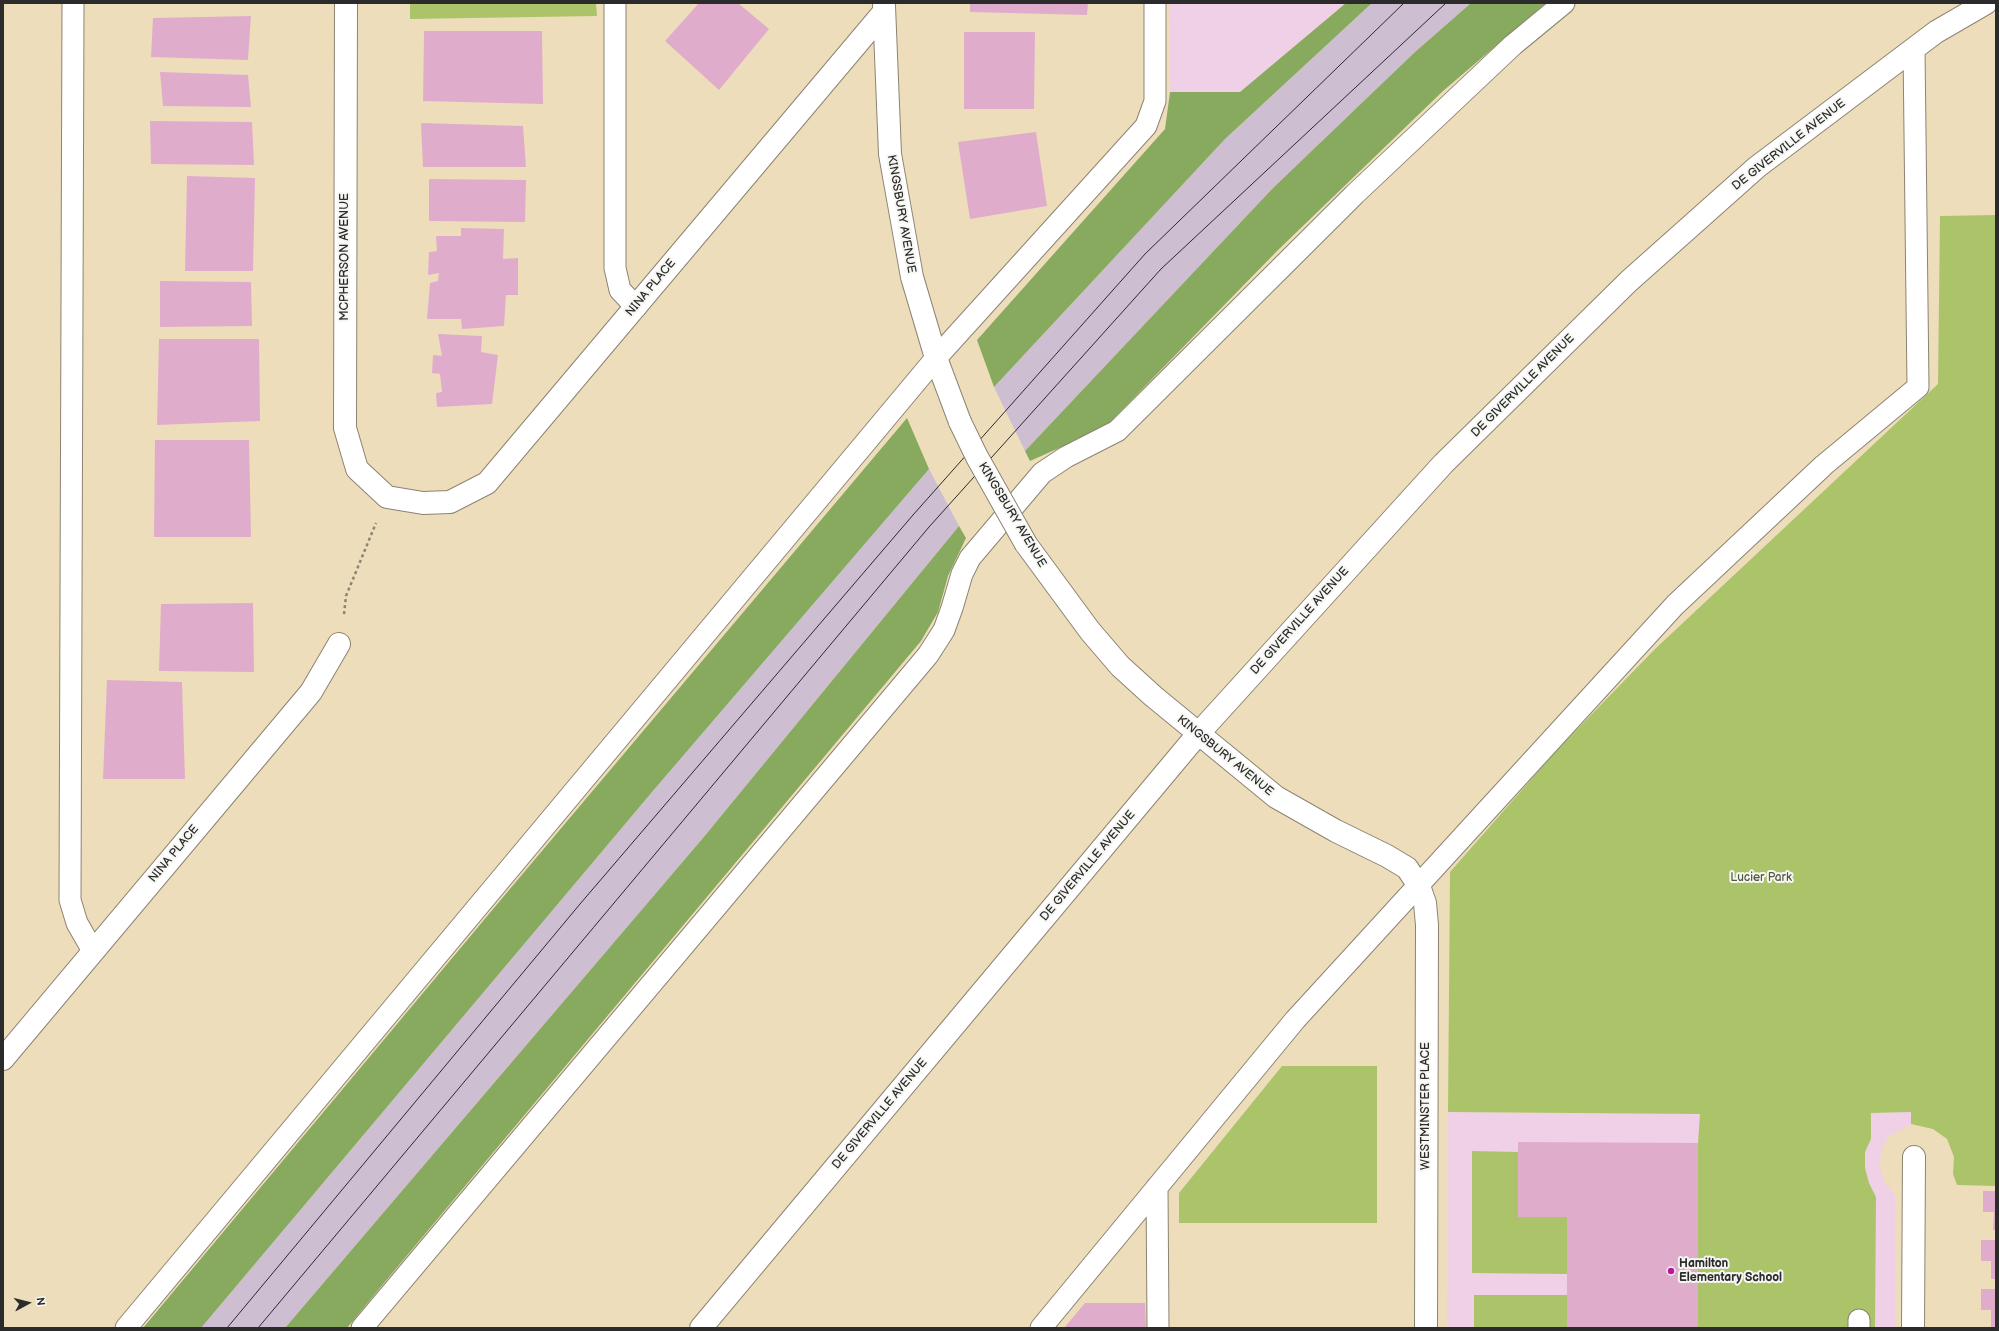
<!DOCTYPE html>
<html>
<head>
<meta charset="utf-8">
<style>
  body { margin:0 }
  #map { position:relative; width:1999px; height:1331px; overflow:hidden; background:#edb; font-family:"Balsamiq Sans",sans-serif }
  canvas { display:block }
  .frame { position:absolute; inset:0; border:4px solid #2b2b2b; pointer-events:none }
  .north { position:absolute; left:8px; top:1283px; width:40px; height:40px; -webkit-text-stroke:3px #f6f6f2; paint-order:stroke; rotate:83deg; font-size:11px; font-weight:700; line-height:16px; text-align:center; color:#2b2b2b }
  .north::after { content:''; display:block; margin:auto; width:14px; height:18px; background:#2b2b2b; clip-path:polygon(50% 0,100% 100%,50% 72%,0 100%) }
</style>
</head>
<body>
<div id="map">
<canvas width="1999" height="1331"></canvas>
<div class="frame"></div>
<div class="north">N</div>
</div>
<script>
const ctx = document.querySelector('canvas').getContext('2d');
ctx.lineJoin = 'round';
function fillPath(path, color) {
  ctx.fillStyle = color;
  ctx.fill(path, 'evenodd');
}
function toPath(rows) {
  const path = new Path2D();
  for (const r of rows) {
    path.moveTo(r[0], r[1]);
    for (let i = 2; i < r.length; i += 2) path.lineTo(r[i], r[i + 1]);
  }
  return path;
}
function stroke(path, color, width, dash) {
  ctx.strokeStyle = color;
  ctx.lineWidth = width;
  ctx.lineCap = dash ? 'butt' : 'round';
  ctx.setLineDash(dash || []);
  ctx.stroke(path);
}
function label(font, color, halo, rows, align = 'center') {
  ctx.font = font + ' "Balsamiq Sans",sans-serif';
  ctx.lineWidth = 4;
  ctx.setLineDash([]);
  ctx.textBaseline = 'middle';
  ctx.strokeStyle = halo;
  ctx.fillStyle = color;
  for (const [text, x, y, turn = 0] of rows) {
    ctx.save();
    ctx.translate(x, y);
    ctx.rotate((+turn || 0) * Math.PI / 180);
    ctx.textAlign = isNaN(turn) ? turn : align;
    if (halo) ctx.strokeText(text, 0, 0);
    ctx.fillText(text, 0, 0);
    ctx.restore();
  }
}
const built = toPath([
  [1169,3,1346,3,1240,92,1170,92],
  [1448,1112,1700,1114,1911,1112,1911,1124,1889,1136,1882,1149,1879,1164,1884,1180,1895,1196,1895,1328,1447,1328]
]);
const industrial = toPath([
  [1372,3,1471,3,1415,52,1273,188,1025,451,994,387,1225,139],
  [929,469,959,526,703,838,285,1328,201,1328,652,792]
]);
const green = toPath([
  [410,3,596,3,597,16,410,19],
  [1996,215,1996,1186,1957,1185,1953,1174,1954,1157,1947,1139,1933,1129,1911,1124,1911,1112,1871,1113,1871,1139,1865,1152,1865,1168,1869,1183,1876,1197,1875,1328,1698,1328,1698,1143,1700,1114,1448,1112,1450,872,1556,751,1655,649,1938,384,1940,216],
  [1282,1066,1377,1066,1377,1223,1179,1223,1179,1193],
  [1472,1151,1518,1152,1518,1217,1567,1217,1567,1274,1472,1273],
  [1474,1295,1567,1295,1567,1328,1474,1328]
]);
const forest = toPath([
  [1346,3,1372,3,1225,139,994,387,977,340,1165,129,1170,92,1240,92],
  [1471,3,1546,3,1443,91,1278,250,1110,422,1086,436,1030,461,1025,451,1273,188,1415,52],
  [907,418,929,469,652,792,201,1328,143,1328,504,896],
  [959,526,966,538,948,576,938,612,921,641,384,1283,347,1328,285,1328,703,838]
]);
const building = toPath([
  [699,3,738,3,769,29,719,90,665,41],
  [970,3,1088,3,1087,15,970,12],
  [251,16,248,60,151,57,153,18],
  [424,31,542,31,543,104,423,101],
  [964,32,1035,32,1034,109,964,109],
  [160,72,248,75,251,107,163,106],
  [150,121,252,122,254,165,151,164],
  [421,123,523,126,526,167,423,167],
  [1036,132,1047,206,970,219,958,142],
  [187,176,255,178,253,271,185,271],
  [429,179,526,180,525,222,429,221],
  [461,228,504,229,503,259,518,258,518,295,506,295,504,326,462,329,461,319,427,319,430,283,438,281,439,273,428,275,429,252,437,251,436,236,461,236],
  [160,281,251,282,252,326,160,327],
  [438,334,482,336,481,352,498,355,492,404,437,407,436,393,442,392,440,374,432,373,433,355,442,356],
  [159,339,259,339,260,421,157,425],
  [155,440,249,440,251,537,154,537],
  [253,603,254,672,159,671,161,604],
  [107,680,182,682,185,779,103,779],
  [1518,1142,1698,1143,1698,1328,1567,1328,1567,1217,1518,1217],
  [1983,1191,1996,1191,1996,1230,1993,1230,1994,1212,1983,1212],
  [1981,1240,1996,1240,1996,1279,1991,1279,1991,1261,1981,1261],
  [1981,1289,1996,1289,1996,1328,1991,1328,1991,1310,1981,1310],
  [1085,1303,1145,1303,1146,1328,1064,1328]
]);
const path = toPath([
  [344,614,346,596,376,523]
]);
const service = toPath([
  [73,3,70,900,77,923,93,951],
  [615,3,615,268,620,290,636,307],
  [1157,1187,1158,1328],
  [1859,1320,1859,1328],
  [126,1328,936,358,1146,126,1155,101,1155,3],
  [362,1328,928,655,944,630,952,608,962,574,970,558,1042,473,1066,457,1117,431,1355,194,1513,45,1564,3],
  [1041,1328,1295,1020,1675,605,1824,465,1918,387,1914,49]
]);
const minor = toPath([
  [346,3,345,428,357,469,387,497,423,503,450,502,487,483,883,13],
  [884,6,890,154,912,277,936,358,960,422],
  [1026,544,1090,631,1120,666,1153,696,1276,797,1336,831,1387,856,1407,868,1419,886,1425,903,1427,925,1426,1328],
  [3,1059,311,692,339,644],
  [701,1328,1198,734,1443,464,1629,281,1757,167,1936,32,1986,3],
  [1913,1328,1914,1157]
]);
const tram = toPath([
  [227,1328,580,904,913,515,1145,254,1404,3],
  [258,1328,929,527,1161,269,1446,3]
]);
const minorBridge = toPath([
  [960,422,977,457,1026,544]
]);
const markers = [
  [1671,1271,4,"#b5179e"]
];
const streetNames = [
  ["DE GIVERVILLE AVENUE",1789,145,-38],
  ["KINGSBURY AVENUE",901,214,80],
  ["MCPHERSON AVENUE",345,257,-90],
  ["NINA PLACE",651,288,-50],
  ["DE GIVERVILLE AVENUE",1523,386,-45],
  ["KINGSBURY AVENUE",1012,515,59],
  ["DE GIVERVILLE AVENUE",1300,621,-48],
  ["KINGSBURY AVENUE",1225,756,39],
  ["NINA PLACE",174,854,-50],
  ["DE GIVERVILLE AVENUE",1088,866,-50],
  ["WESTMINSTER PLACE",1426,1106,-90],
  ["DE GIVERVILLE AVENUE",880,1114,-50]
];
const parkNames = [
  ["Lucier Park",1761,878]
];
const poiNames = [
  ["Hamilton",1679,1264],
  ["Elementary School",1679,1278]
];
fillPath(built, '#efd0e6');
fillPath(industrial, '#cdbed2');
fillPath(green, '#abc46a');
fillPath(forest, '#88aa5e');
fillPath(building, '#e0accc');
stroke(service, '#8c8473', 23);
stroke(minor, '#8c8473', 24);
stroke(path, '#8c8473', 2.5, [3, 3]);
stroke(service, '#fff', 21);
stroke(minor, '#fff', 22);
stroke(tram, '#2b2b2b', 1);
stroke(minorBridge, '#8c8473', 24, []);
stroke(minorBridge, '#fff', 22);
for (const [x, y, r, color] of markers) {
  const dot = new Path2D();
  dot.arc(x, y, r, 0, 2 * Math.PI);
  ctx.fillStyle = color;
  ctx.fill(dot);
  stroke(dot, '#f6f6f2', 1.5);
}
label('12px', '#2b2b2b', '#f6f6f2', streetNames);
label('12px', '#51593e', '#f6f6f2', parkNames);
label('bold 12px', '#2b2b2b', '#f6f6f2', poiNames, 'left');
</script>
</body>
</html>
